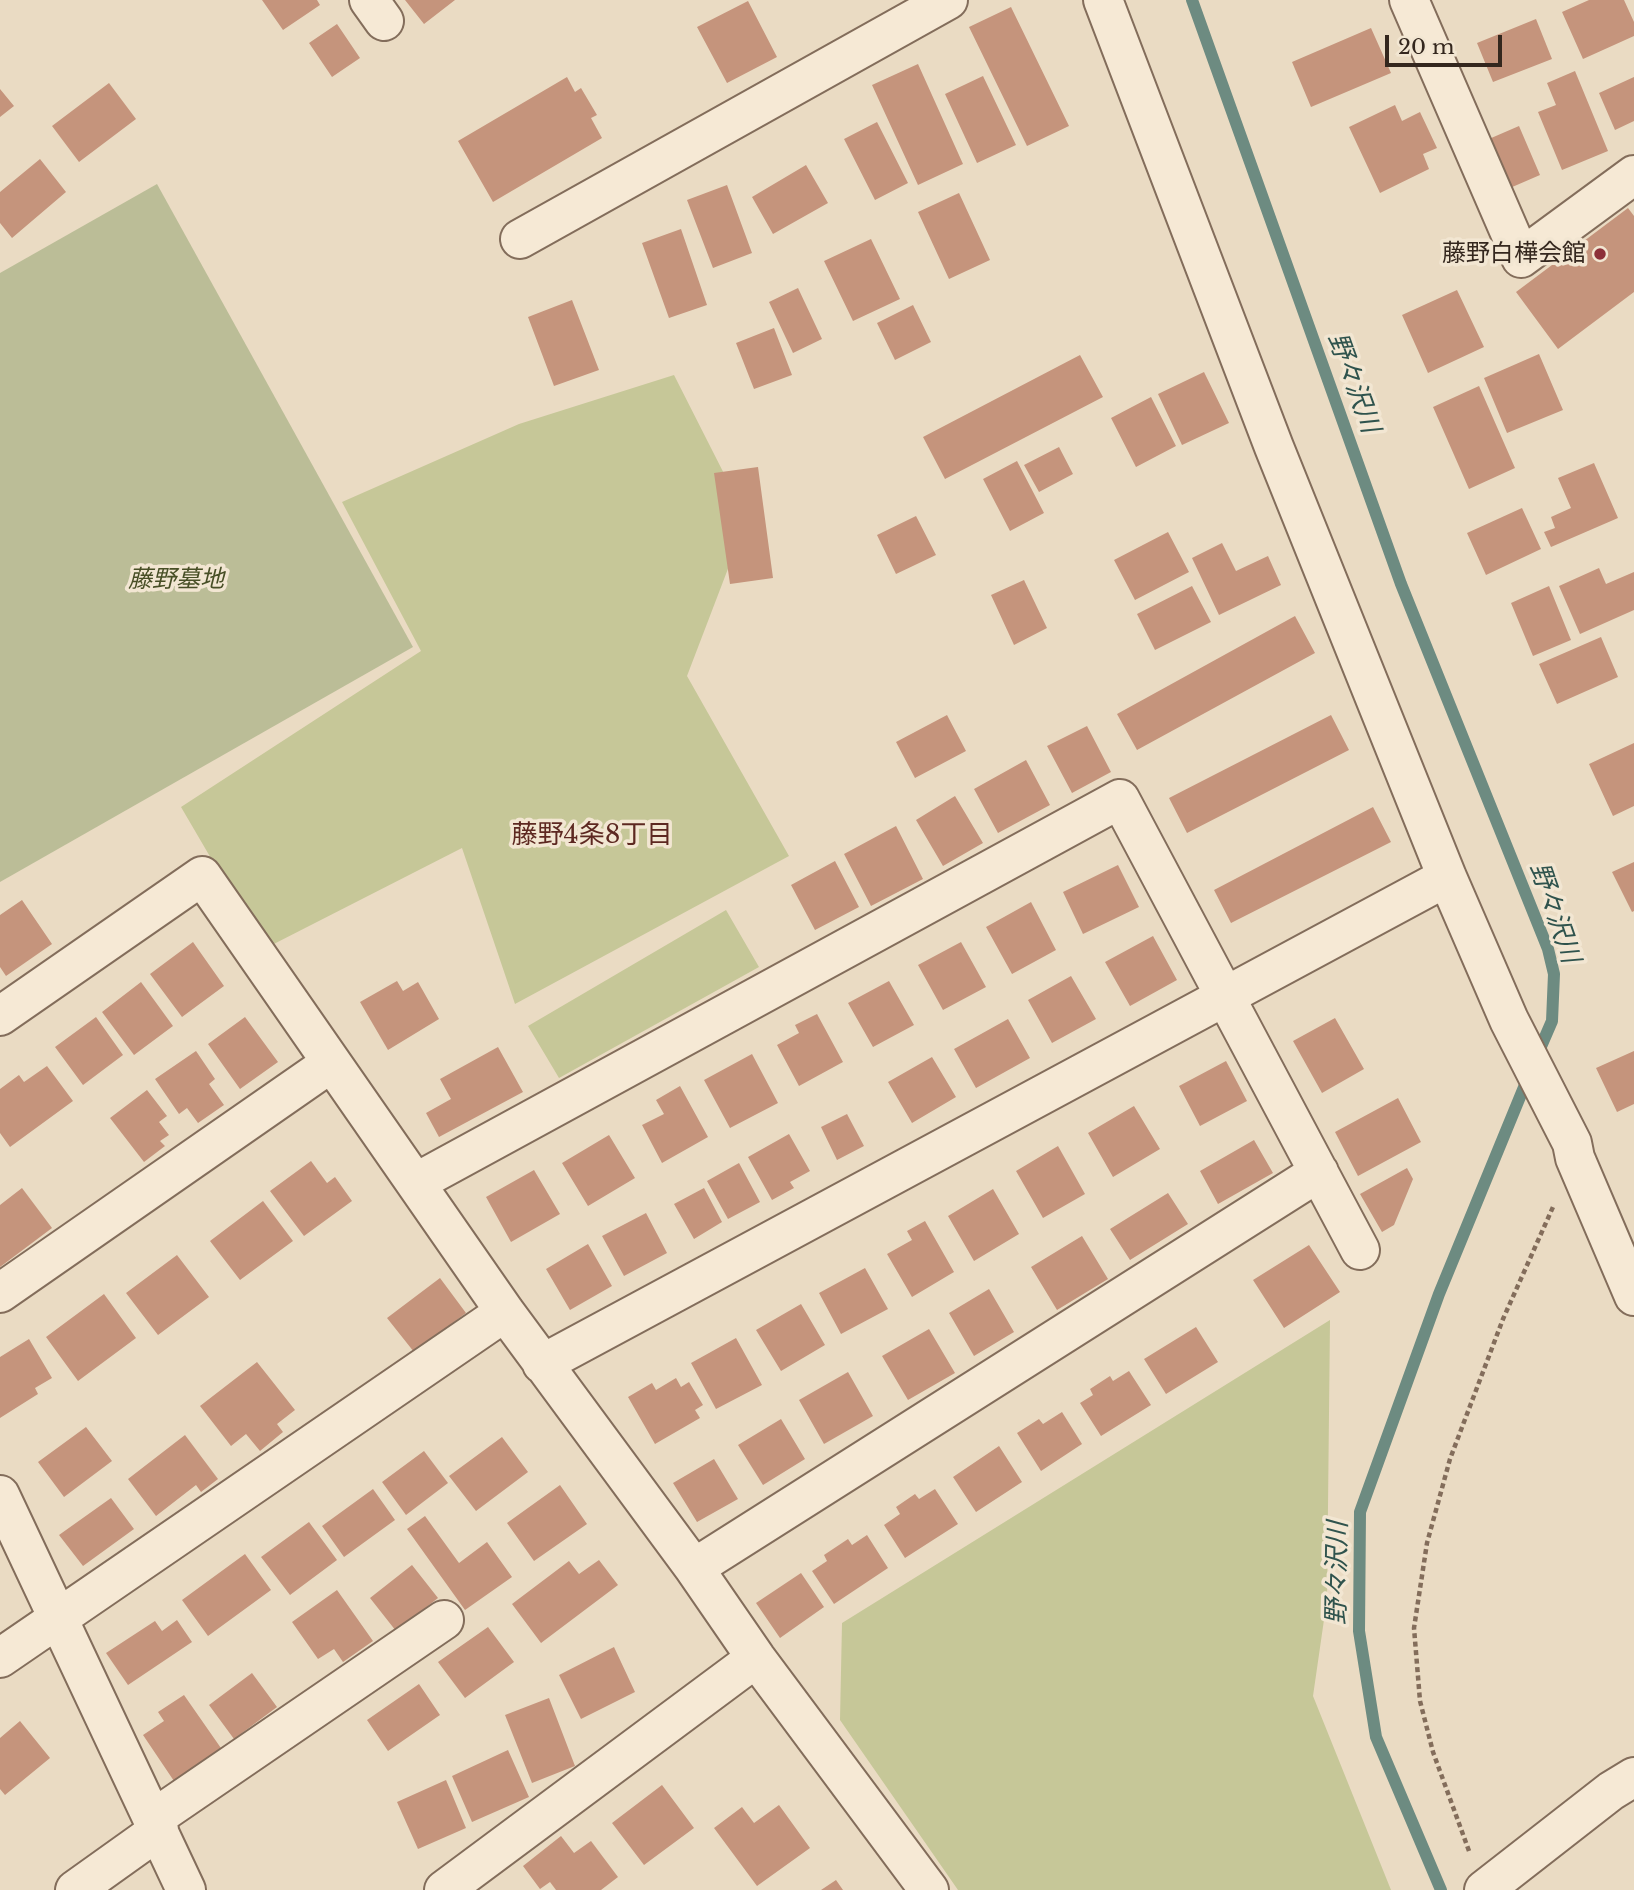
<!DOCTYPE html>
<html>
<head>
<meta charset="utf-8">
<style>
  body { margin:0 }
  #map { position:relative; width:1634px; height:1890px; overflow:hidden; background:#eadbc3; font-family:"Libre Baskerville",serif }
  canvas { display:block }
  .scale { position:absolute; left:1385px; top:35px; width:117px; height:32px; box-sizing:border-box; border:4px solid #34271e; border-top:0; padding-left:9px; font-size:21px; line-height:24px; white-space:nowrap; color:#34271e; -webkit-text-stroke:5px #f2e6d2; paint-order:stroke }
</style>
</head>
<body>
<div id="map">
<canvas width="1634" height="1890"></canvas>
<div class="scale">20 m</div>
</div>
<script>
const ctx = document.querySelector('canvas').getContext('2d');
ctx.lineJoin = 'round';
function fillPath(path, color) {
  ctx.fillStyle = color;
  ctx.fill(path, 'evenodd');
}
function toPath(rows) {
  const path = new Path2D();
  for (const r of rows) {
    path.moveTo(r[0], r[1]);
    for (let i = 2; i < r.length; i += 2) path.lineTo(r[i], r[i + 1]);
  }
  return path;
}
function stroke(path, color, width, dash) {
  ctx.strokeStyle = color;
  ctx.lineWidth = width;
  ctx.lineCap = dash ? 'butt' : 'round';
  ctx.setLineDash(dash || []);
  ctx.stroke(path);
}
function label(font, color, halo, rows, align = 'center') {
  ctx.font = font + ' "Libre Baskerville","Noto Sans JP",serif';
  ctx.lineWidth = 7;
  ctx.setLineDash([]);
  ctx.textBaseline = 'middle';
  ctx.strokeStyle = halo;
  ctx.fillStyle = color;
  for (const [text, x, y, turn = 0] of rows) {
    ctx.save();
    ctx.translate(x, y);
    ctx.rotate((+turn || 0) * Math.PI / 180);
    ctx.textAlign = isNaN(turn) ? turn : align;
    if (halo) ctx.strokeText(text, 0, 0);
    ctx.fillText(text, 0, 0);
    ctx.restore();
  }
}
const green = toPath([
  [674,375,747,519,687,676,789,856,515,1004,462,848,264,949,181,807,421,651,342,502,519,424],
  [726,910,759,967,559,1078,528,1026],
  [1330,1320,1327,1599,1313,1696,1391,1890,958,1890,840,1720,842,1623]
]);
const cemetery = toPath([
  [157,184,413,647,0,882,0,273]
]);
const stream = toPath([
  [1192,0,1401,584,1548,949,1554,974,1552,1021,1536,1058],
  [1441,1890,1376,1737,1359,1631,1360,1512,1439,1294,1529,1075]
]);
const building = toPath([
  [262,0,317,0,320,5,283,30],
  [405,0,455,0,424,24],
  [1589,0,1624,0,1634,22,1634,36,1583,59,1562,12],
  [748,1,777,57,727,83,697,27],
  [1011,7,1069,126,1027,146,969,27],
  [1536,19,1552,59,1493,82,1477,43],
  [337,24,360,58,332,77,309,43],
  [1371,28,1391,73,1311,107,1292,62],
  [918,64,963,164,918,185,872,85],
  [1575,71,1608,151,1562,170,1538,112,1556,105,1547,83],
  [983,76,1016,145,977,163,945,94],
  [567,77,575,92,581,88,597,115,591,118,602,138,493,202,458,141],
  [1634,77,1634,121,1615,130,1599,93],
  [109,83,136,119,79,162,52,126],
  [0,89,14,106,0,117],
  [1395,105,1402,121,1420,112,1437,148,1423,154,1429,169,1380,193,1349,127],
  [877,122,908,183,875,200,844,139],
  [1519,126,1540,175,1503,191,1482,142],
  [40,159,66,192,12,238,0,223,0,192],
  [806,165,828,203,773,234,752,197],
  [727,185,752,253,713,268,687,200],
  [959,193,990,260,949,279,918,212],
  [1628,208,1634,216,1634,292,1558,349,1516,292],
  [681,229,707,305,669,318,642,243],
  [871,239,900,299,853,321,824,261],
  [798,288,822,339,793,353,769,302],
  [1457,290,1484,347,1428,373,1402,315],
  [572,300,599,370,554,386,528,317],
  [913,305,931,342,895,360,877,323],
  [774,328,792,375,754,389,736,343],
  [1539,354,1563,410,1507,433,1484,378],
  [1080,355,1103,397,945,479,923,437],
  [1204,372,1229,423,1182,445,1158,394],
  [1479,386,1515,468,1469,489,1433,407],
  [1151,397,1176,446,1136,467,1111,418],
  [1059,447,1073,474,1039,492,1024,465],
  [1017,461,1044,513,1010,531,983,479],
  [1594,463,1618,518,1551,547,1544,532,1555,528,1551,517,1571,508,1558,478],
  [758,467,773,578,730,584,714,473],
  [1522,508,1541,549,1486,575,1467,533],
  [916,516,936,555,896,574,877,535],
  [1168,532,1189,572,1135,600,1114,560],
  [1222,543,1236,571,1268,556,1281,585,1219,615,1192,558],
  [1599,568,1606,584,1634,572,1634,610,1580,634,1559,586],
  [1024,580,1047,628,1014,645,991,595],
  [1192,586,1211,622,1155,650,1137,614],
  [1549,586,1571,640,1533,656,1511,603],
  [1295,616,1315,653,1137,750,1117,714],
  [1601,637,1618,677,1557,704,1539,664],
  [947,715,966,751,915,778,896,742],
  [1331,715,1349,750,1187,833,1169,798],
  [1087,726,1111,772,1072,793,1047,746],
  [1634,743,1634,806,1613,816,1589,764],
  [1026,760,1050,805,998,833,974,789],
  [955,796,983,843,943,866,916,820],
  [1373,807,1391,842,1231,923,1214,890],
  [896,826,923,879,871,906,844,854],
  [835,861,859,907,815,930,791,885],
  [1634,862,1634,911,1632,912,1612,872],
  [1118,865,1139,907,1083,934,1063,892],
  [22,900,52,944,6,976,0,967,0,915],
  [1031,902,1056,950,1012,974,986,927],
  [1153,936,1177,980,1130,1006,1105,962],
  [193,942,224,986,182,1017,150,974],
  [961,942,986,987,943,1010,918,965],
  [1071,976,1096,1019,1052,1043,1028,1000],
  [397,981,403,991,418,982,439,1019,388,1050,360,1002],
  [889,981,914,1025,873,1047,848,1003],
  [141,982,173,1026,134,1055,102,1012],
  [817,1014,843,1062,799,1086,777,1045,799,1033,795,1025],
  [96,1017,123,1055,83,1085,55,1047],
  [245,1017,278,1062,240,1089,208,1044],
  [1335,1018,1364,1069,1322,1093,1293,1041],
  [1008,1019,1030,1058,976,1088,954,1049],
  [498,1047,523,1092,439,1137,426,1113,451,1099,440,1079],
  [196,1051,215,1079,209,1084,224,1105,198,1123,187,1108,179,1114,155,1079],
  [1634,1051,1634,1104,1617,1112,1596,1068],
  [752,1054,778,1103,730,1128,704,1080],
  [932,1057,956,1097,912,1123,888,1082],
  [1226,1061,1247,1101,1200,1126,1179,1086],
  [47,1066,73,1101,10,1147,0,1133,0,1089,19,1075,24,1082],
  [680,1086,708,1137,662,1163,642,1125,664,1114,656,1100],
  [147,1090,167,1116,159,1122,169,1135,160,1141,165,1146,144,1162,110,1118],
  [1398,1098,1421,1142,1358,1176,1335,1132],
  [1134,1106,1160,1149,1113,1177,1088,1133],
  [847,1114,864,1146,837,1160,821,1127],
  [789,1134,810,1171,790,1182,794,1188,772,1200,748,1157],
  [609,1135,635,1178,588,1206,562,1163],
  [1254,1140,1273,1173,1218,1204,1200,1171],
  [1058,1146,1085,1194,1043,1218,1016,1171],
  [311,1161,327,1183,335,1177,352,1201,304,1236,270,1191],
  [739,1163,760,1202,728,1219,707,1181],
  [1407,1168,1413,1179,1394,1225,1382,1232,1360,1194],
  [534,1170,560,1214,511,1242,486,1197],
  [22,1188,52,1228,0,1267,0,1205],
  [704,1188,722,1222,694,1239,674,1204],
  [993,1189,1019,1234,974,1261,948,1216],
  [1168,1193,1188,1224,1130,1260,1110,1229],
  [263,1201,293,1241,240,1280,210,1241],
  [646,1213,667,1253,624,1276,602,1236],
  [925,1221,954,1272,912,1297,887,1254,912,1240,907,1231],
  [1082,1236,1108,1279,1057,1310,1031,1267],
  [588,1244,612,1286,570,1310,546,1269],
  [1309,1245,1340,1292,1284,1328,1253,1280],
  [177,1255,209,1297,158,1335,126,1293],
  [865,1268,888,1309,841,1334,819,1293],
  [440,1278,466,1313,414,1352,387,1318],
  [989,1289,1014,1332,974,1356,949,1313],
  [104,1294,136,1338,78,1381,46,1337],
  [801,1304,825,1345,781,1371,756,1330],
  [1196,1327,1218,1362,1166,1394,1144,1359],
  [929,1329,955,1373,908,1400,882,1356],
  [736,1338,762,1385,716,1409,691,1363],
  [29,1339,52,1378,35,1388,38,1394,0,1418,0,1357],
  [257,1362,295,1410,277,1424,283,1432,260,1451,246,1434,231,1446,200,1406],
  [1129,1371,1151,1405,1101,1436,1080,1403,1093,1395,1090,1389,1110,1376,1113,1381],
  [848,1372,873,1416,824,1444,799,1400],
  [676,1378,681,1387,689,1382,703,1405,695,1410,700,1418,655,1444,628,1397,652,1383,656,1390],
  [1062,1412,1082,1444,1041,1471,1017,1433,1039,1419,1043,1424],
  [781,1419,805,1459,763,1485,738,1445],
  [86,1427,112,1461,64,1497,38,1462],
  [185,1435,218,1479,201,1492,196,1485,156,1516,128,1479],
  [502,1437,528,1472,476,1511,449,1476],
  [999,1446,1022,1482,976,1512,953,1477],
  [424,1451,448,1483,406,1515,382,1482],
  [714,1459,738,1499,697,1522,673,1483],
  [560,1485,587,1524,534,1561,507,1523],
  [373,1489,395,1520,344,1557,322,1526],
  [935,1489,958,1524,905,1558,884,1525,900,1514,896,1507,915,1494,919,1499],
  [111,1498,134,1529,83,1566,59,1535],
  [425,1516,459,1563,487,1542,512,1577,465,1610,407,1529],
  [309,1522,337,1560,290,1595,261,1557],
  [867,1535,888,1568,834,1604,812,1571,827,1561,824,1555,848,1539,852,1545],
  [245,1554,271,1590,208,1636,182,1600],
  [599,1560,618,1585,541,1643,512,1604,569,1561,579,1574],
  [412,1565,438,1598,396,1631,370,1598],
  [801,1573,824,1607,780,1638,756,1603],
  [337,1590,373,1641,343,1662,334,1649,318,1659,292,1622],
  [177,1620,192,1642,128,1685,106,1653,155,1621,162,1631],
  [488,1627,514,1662,465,1698,438,1662],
  [614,1647,635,1692,581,1719,559,1675],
  [252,1673,277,1707,234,1739,209,1705],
  [419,1684,440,1715,388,1751,367,1720],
  [184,1695,223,1751,176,1784,143,1735,164,1721,158,1712],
  [549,1698,575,1766,532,1783,505,1715],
  [20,1721,50,1758,5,1795,0,1789,0,1738],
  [508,1750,529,1797,472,1822,452,1776],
  [446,1780,466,1828,418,1849,397,1802],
  [662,1785,694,1828,644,1865,612,1823],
  [779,1805,810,1848,757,1886,714,1828,742,1807,754,1823],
  [561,1836,574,1853,591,1841,618,1877,601,1890,556,1890,550,1882,540,1889,523,1866],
  [836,1880,843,1890,821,1890]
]);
const path = toPath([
  [1469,1851,1433,1752,1420,1701,1414,1628,1427,1543,1450,1459,1503,1319,1553,1207]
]);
const minor = toPath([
  [369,0,384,21],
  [1103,0,1274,447,1447,877,1509,1020,1572,1143,1575,1158,1634,1296],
  [1409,0,1521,258,1634,175],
  [520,239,948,0],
  [0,1016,202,876,505,1312,694,1568,756,1658,929,1890],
  [417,1182,1120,799,1360,1250],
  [0,1293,331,1063],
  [542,1364,1447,877],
  [0,1495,186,1890],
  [694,1568,1319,1172],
  [0,1658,505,1312],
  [153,1819,444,1620],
  [75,1890,159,1830],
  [444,1890,756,1658],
  [1484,1890,1611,1791,1634,1777]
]);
const markers = [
  [1600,254,7,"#8d3039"]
];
const poiNames = [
  ["藤野白樺会館",1586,254]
];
const parkNames = [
  ["藤野墓地",176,580]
];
const waterNames = [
  ["野々沢川",1353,383,70],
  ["野々沢川",1554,913,71],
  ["野々沢川",1338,1573,-89]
];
const neighbourhoodNames = [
  ["藤野4条8丁目",592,836]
];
fillPath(green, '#c6c798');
fillPath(cemetery, '#bbbd97');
stroke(stream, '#6d8b81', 12);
fillPath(building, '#c5947c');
stroke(minor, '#836d5b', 42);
stroke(path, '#836d5b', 4.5, [5, 3.5]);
stroke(minor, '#f6e9d5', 38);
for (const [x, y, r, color] of markers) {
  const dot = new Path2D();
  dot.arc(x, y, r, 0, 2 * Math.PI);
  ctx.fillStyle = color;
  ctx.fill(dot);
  stroke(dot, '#f2e6d2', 2.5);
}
label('24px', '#34271e', '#f2e6d2', poiNames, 'right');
label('italic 24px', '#484f26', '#f2e6d2', parkNames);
label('italic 26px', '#2f534d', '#f2e6d2', waterNames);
label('26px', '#5d2821', '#f2e6d2', neighbourhoodNames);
</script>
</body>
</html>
